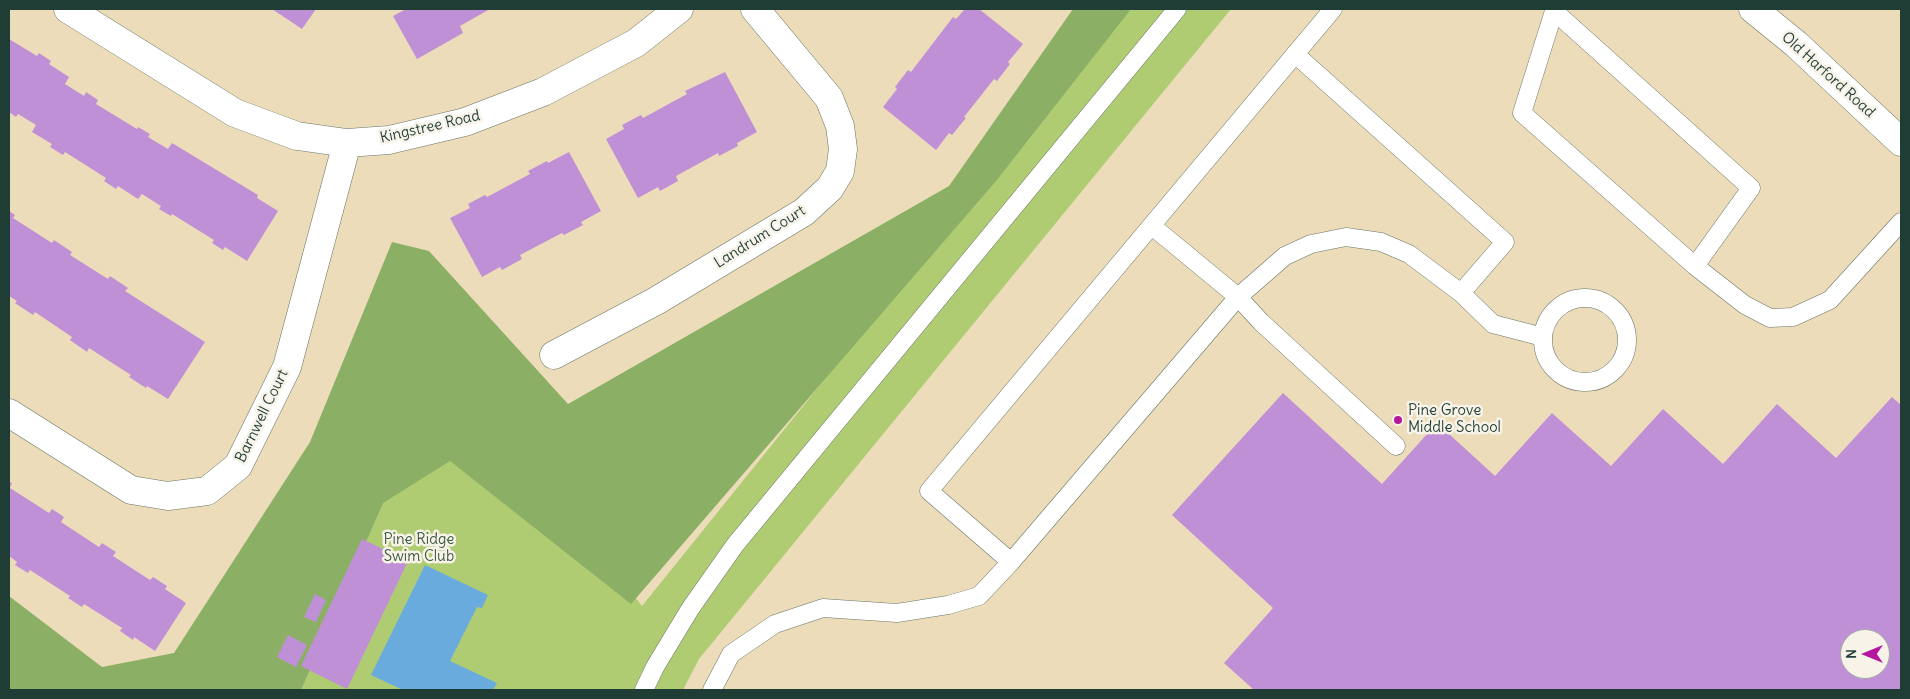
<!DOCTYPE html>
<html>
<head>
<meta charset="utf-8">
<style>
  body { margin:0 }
  #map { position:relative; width:1910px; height:699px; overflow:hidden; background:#eddcba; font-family:Delius,sans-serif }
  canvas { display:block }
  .frame { position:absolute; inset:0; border:10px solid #1f3d34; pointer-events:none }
  .north { position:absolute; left:1840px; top:629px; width:50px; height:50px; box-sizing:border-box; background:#f7f3e8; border:1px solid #a1aaa0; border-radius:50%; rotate:270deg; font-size:14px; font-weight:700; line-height:20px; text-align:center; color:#1f3d34 }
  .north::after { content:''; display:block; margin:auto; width:18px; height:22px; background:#b5179e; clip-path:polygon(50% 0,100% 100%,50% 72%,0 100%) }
</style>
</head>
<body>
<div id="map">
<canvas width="1910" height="699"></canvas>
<div class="frame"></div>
<div class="north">N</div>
</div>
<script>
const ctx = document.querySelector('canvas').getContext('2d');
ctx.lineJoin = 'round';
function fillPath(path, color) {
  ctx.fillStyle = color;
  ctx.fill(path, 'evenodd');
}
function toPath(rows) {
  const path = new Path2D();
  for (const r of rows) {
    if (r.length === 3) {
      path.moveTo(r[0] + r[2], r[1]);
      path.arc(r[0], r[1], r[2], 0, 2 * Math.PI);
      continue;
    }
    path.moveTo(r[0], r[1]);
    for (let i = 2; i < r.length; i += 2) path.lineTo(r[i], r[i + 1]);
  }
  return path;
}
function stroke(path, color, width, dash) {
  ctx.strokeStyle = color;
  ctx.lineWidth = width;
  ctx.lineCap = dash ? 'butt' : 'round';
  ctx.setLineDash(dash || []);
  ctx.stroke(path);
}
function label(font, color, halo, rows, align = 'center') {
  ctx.font = font + ' Delius,sans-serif';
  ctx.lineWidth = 5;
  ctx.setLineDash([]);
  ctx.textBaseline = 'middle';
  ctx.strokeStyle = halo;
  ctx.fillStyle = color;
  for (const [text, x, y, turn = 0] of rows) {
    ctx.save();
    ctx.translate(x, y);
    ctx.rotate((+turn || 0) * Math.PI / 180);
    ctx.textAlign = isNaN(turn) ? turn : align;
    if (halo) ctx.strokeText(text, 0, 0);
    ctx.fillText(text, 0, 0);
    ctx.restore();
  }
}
const green = toPath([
  [1123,9,1231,9,699,659,683,690,193,690,392,284,642,606]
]);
const forest = toPath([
  [1073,9,1131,9,996,181,631,604,450,461,383,503,301,690,9,690,9,596,102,667,174,653,310,442,392,242,429,251,568,404,949,186]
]);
const water = toPath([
  [425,565,488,595,482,608,477,607,450,661,497,683,493,690,403,690,371,675]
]);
const building = toPath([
  [272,9,316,9,302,29],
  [406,9,490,9,460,26,463,33,417,59,393,16],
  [965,9,979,9,1023,44,1008,62,1010,64,997,81,994,79,964,117,966,118,952,135,949,133,936,150,883,107,897,89,895,87,908,70,911,72,953,17,956,19],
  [9,39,37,56,39,53,51,61,49,64,69,77,65,84,84,96,86,92,98,100,96,104,137,129,138,127,150,134,148,137,168,149,172,143,258,195,257,198,278,211,247,261,225,247,223,250,212,243,214,240,172,214,171,216,159,209,161,206,142,194,138,199,118,186,116,189,104,181,106,178,65,152,63,155,50,147,52,144,32,132,36,125,18,114,16,117,9,112],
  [725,72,757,132,737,143,738,146,719,156,718,153,676,176,678,181,660,191,658,187,638,198,606,139,624,129,622,125,641,115,643,118,687,94,685,91],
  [569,152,601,211,581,222,583,225,564,235,562,233,520,255,522,259,502,270,500,267,482,277,450,218,470,208,468,204,485,195,487,197,530,174,528,171,547,161,548,163],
  [9,211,15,215,13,218,52,243,54,240,72,252,70,255,108,279,110,276,128,288,125,291,205,342,168,399,147,386,146,388,129,377,131,375,89,348,87,352,70,340,72,337,35,312,33,315,15,303,17,301,9,296],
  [1283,393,1382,484,1437,423,1495,476,1552,413,1611,466,1663,409,1723,464,1777,404,1836,458,1892,397,1901,405,1901,690,1254,690,1224,663,1273,608,1172,515],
  [1850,639,1880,639,1880,669,1850,669],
  [9,482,12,483,10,488,49,513,52,509,64,517,61,522,99,547,102,543,116,552,113,556,150,580,153,577,167,586,165,589,186,603,155,651,134,637,133,640,120,631,122,628,84,604,82,607,68,598,70,596,30,570,28,573,15,565,17,562,9,556],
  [362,539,408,561,347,689,301,666],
  [315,594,326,600,316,622,304,617],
  [288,635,307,645,296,667,277,657]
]);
const service = toPath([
  [1295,54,1505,242,1461,293],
  [1152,226,1238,297,1011,562,929,491,1333,9],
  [1695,266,1751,188,1554,11,1522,113,1695,266,1745,305,1770,318,1793,317,1830,300,1901,222],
  [1585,340,42],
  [1396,446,1261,322,1238,297,1285,256,1311,244,1346,237,1381,242,1409,254,1461,293,1493,324,1543,337],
  [644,690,655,667,690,609,735,545,1177,9],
  [712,690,731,654,775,624,823,608,897,613,948,605,979,596,1011,562]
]);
const minor = toPath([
  [68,9,235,113,297,136,347,143,389,140,465,122,543,92,636,43,679,9],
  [554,355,656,301,804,212,830,188,840,171,843,149,840,126,829,98,755,9],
  [9,413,131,490,168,496,207,491,238,466,287,367,347,143]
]);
const tertiary = toPath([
  [1753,9,1796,44,1901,142]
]);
const markers = [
  [1398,420,5,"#b5179e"]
];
const streetNames = [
  ["Old Harford Road",1828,75,42],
  ["Kingstree Road",430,127,-13],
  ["Landrum Court",760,237,-32],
  ["Barnwell Court",262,416,-64]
];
const poiNames = [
  ["Pine Grove",1408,411],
  ["Middle School",1408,428]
];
const parkNames = [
  ["Pine Ridge",419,540],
  ["Swim Club",419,557]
];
fillPath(green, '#afcc73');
fillPath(forest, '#8bb065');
fillPath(water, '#69abdd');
fillPath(building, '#bf90d5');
stroke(service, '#677563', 19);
stroke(minor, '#677563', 29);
stroke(tertiary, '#677563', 29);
stroke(service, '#fff', 18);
stroke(minor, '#fff', 28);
stroke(tertiary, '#fff', 28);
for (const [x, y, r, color] of markers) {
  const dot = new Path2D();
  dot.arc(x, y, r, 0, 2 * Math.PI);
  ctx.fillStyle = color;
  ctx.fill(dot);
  stroke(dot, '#f7f3e8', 2);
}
label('15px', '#1f3d34', '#f7f3e8', streetNames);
label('15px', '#1f3d34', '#f7f3e8', poiNames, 'left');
label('15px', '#3c5a41', '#f7f3e8', parkNames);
</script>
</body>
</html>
